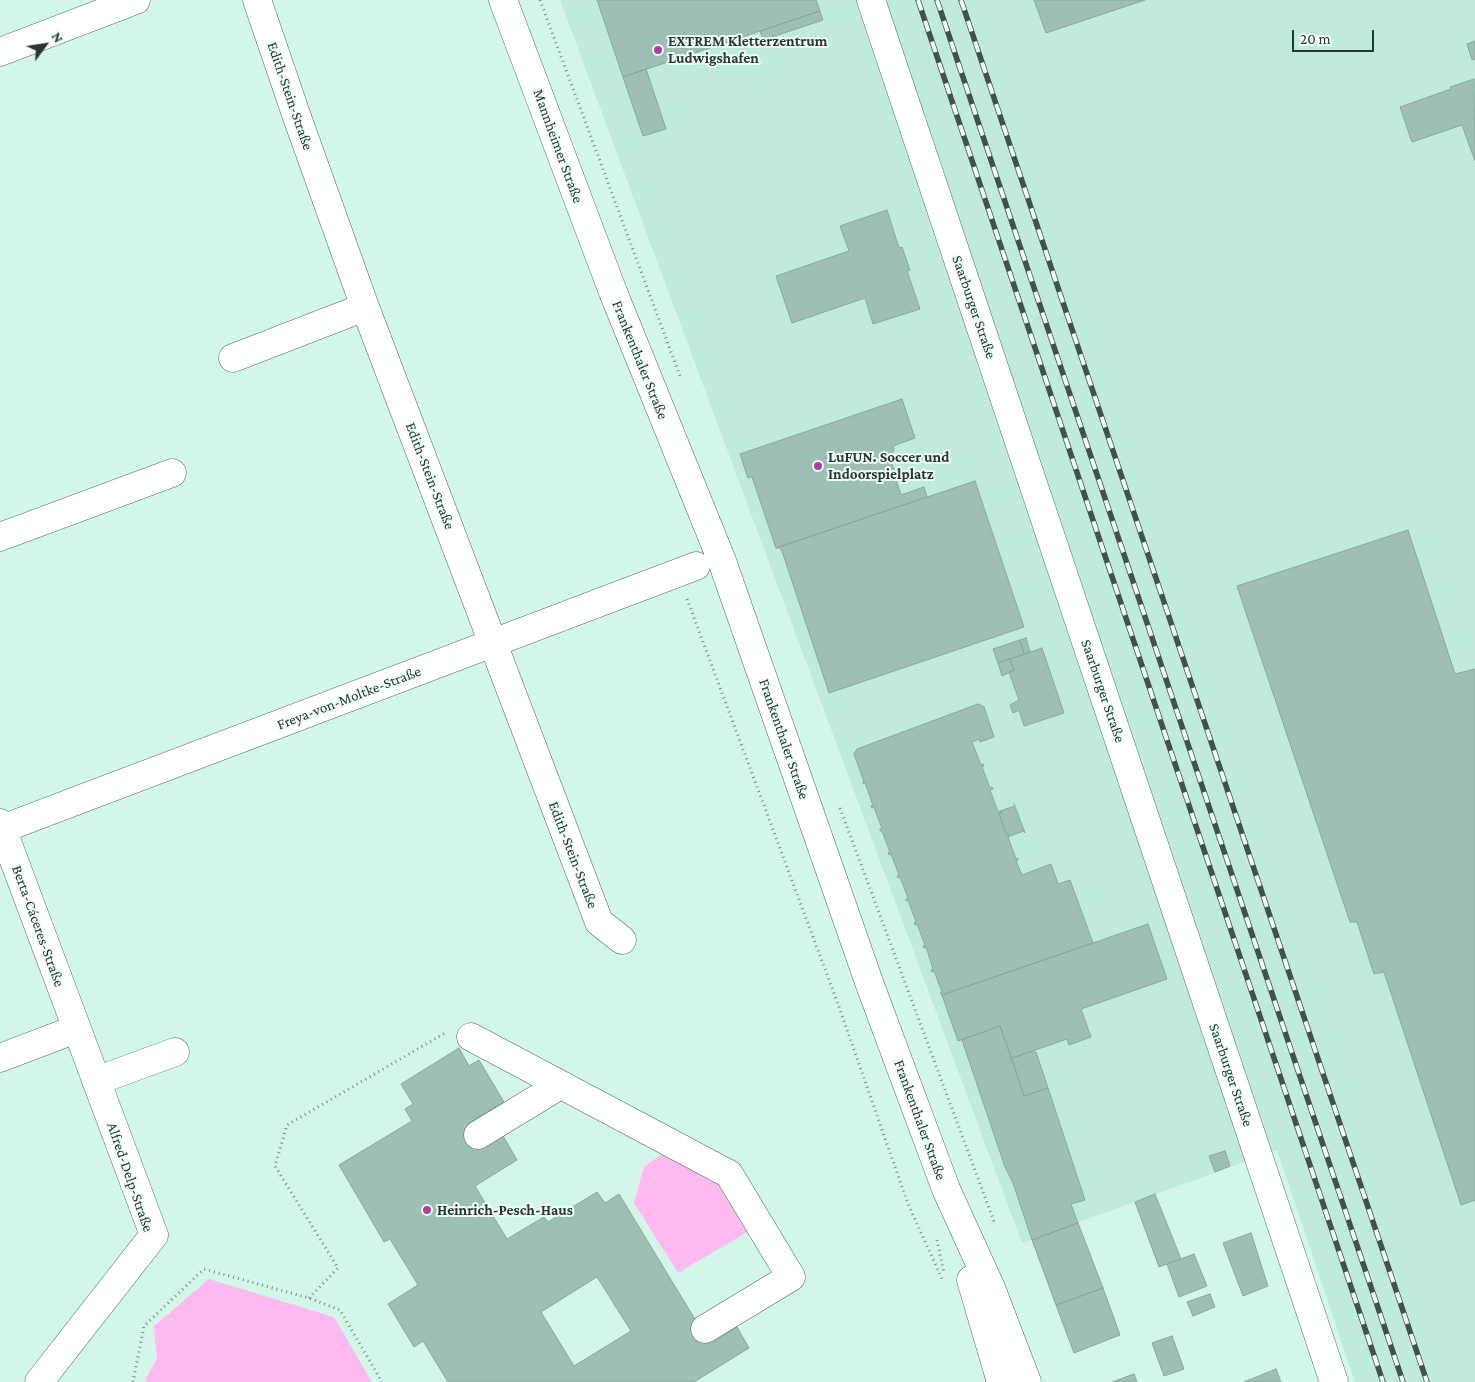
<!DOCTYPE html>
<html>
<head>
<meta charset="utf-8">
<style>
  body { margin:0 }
  #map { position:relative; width:1475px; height:1382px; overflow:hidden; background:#d2f6e7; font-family:"Crimson Pro",serif }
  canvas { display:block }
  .north { position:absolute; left:20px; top:20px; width:50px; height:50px; -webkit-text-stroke:4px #effef8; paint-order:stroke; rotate:59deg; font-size:14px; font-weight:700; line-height:20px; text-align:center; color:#293731 }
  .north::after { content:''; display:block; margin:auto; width:18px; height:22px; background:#293731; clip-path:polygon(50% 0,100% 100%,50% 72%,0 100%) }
  .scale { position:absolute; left:1292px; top:30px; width:82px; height:22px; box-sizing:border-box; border:2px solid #293731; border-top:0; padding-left:6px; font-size:15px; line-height:18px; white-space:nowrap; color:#293731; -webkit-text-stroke:4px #effef8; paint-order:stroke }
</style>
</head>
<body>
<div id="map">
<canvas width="1475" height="1382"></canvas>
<div class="north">N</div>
<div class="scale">20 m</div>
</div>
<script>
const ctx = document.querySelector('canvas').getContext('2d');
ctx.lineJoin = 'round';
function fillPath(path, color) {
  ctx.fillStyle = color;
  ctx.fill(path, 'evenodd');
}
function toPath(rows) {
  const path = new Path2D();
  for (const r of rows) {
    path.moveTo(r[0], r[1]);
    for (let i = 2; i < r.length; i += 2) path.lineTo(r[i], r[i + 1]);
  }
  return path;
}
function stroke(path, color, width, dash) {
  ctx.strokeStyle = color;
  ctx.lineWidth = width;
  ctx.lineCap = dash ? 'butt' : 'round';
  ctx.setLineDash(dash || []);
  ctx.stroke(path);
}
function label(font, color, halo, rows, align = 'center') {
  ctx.font = font + ' "Crimson Pro",serif';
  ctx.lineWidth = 4;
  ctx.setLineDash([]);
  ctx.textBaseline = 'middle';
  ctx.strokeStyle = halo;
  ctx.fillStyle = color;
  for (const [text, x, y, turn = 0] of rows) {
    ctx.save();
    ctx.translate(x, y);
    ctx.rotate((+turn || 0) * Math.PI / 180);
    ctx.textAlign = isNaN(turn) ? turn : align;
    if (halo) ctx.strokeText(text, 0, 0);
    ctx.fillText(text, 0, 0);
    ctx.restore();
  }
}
const built = toPath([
  [560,0,1475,0,1475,1382,1355,1382,1277,1150,1022,1243]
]);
const green = toPath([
  [665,1152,714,1175,749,1231,678,1273,634,1203,644,1167],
  [209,1279,334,1317,372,1382,146,1382,145,1381,157,1358,154,1326]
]);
const building = toPath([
  [597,0,816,0,820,11,623,77,597,0],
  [1034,0,1145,0,1046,33,1034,0],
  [820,11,823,20,763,40,760,31,820,11],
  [1475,41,1475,59,1472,60,1467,44,1475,41],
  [646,69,666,129,643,136,623,77,646,69],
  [1474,79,1475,161,1462,125,1412,142,1400,107,1451,89,1450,87,1474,79],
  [887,210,899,248,902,247,910,270,907,271,920,309,873,324,865,298,792,323,776,276,849,251,840,226,887,210],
  [902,399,915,438,893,446,894,450,890,457,896,476,896,480,901,495,924,487,927,497,776,548,752,477,748,478,740,454,902,399],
  [975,481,1024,627,829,693,782,551,780,548,776,548,975,481],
  [1408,530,1455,674,1475,669,1475,1200,1461,1205,1384,972,1374,974,1357,922,1350,922,1237,586,1408,530],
  [1026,638,1030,652,1024,654,1020,640,1026,638],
  [1020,640,1024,654,998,663,993,649,1020,640],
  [1042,648,1064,713,1024,726,1019,710,1013,713,1010,705,1019,700,1009,672,1014,670,1010,659,1042,648],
  [1010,659,1014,670,1002,676,998,663,1010,659],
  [978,704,984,707,994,737,980,742,979,739,972,742,981,765,983,764,984,766,982,767,990,788,992,787,993,789,990,790,998,812,1000,811,1001,813,999,814,1007,835,1009,834,1010,836,1008,837,1016,859,1018,858,1018,860,1016,861,1022,875,1051,864,1058,884,1070,880,1093,943,942,995,940,993,942,992,934,971,932,972,931,970,933,969,926,947,924,948,923,946,925,945,917,924,915,925,914,923,916,922,908,900,906,901,906,899,908,898,900,877,898,878,897,876,899,875,891,854,889,855,888,853,890,852,882,831,880,831,880,829,882,829,874,807,872,808,871,806,873,805,865,783,863,784,863,782,864,782,854,754,857,749,978,704],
  [1014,804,1025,833,1024,831,1010,836,1009,834,1007,835,999,814,1001,813,1000,811,1015,806,1014,804],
  [1148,924,1167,979,1081,1009,1091,1037,1069,1045,1067,1039,1012,1058,1000,1026,958,1041,942,995,1148,924],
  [1000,1026,1024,1096,1048,1088,1085,1200,1071,1204,1078,1223,1032,1240,1013,1183,1005,1167,962,1040,1000,1026],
  [459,1048,469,1066,479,1060,504,1102,470,1122,466,1138,474,1151,502,1134,517,1160,475,1186,507,1239,544,1217,548,1222,597,1192,605,1203,619,1194,710,1344,737,1327,749,1348,694,1382,448,1382,423,1341,414,1347,388,1304,418,1285,390,1239,384,1242,339,1165,412,1121,405,1109,413,1104,401,1084,459,1048],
  [597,1277,631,1331,574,1366,541,1312,597,1277],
  [1030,1052,1036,1052,1048,1088,1024,1096,1012,1058,1030,1052],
  [1225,1151,1230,1166,1215,1172,1209,1156,1225,1151],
  [1155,1194,1181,1259,1159,1267,1135,1202,1155,1194],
  [1078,1223,1103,1288,1056,1305,1032,1240,1078,1223],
  [1251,1233,1268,1286,1243,1296,1223,1243,1251,1233],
  [1194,1254,1207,1286,1179,1297,1167,1264,1194,1254],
  [1103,1288,1120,1335,1074,1353,1056,1305,1103,1288],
  [1210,1294,1215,1307,1193,1316,1187,1302,1210,1294],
  [1172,1336,1184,1369,1164,1376,1152,1343,1172,1336],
  [1276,1369,1281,1382,1244,1382,1276,1369],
  [1134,1374,1137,1382,1112,1382,1134,1374]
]);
const path = toPath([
  [540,0,680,376],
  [687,599,838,1004,908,1204,943,1281],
  [840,808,995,1224],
  [937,1240,944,1273],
  [309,1298,338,1268,275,1166,287,1125,445,1033],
  [133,1382,144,1326,204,1269,309,1298,340,1310,382,1382]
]);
const minor = toPath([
  [257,0,297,117,365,307,599,922,622,940],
  [503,0,613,292,722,561,870,985,946,1189,991,1288,1027,1382],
  [871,0,1334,1382],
  [0,52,136,0],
  [233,358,365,307],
  [0,537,172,473],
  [0,823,154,1235,39,1382],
  [2,829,696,566],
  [471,1037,729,1174,791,1277,705,1329],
  [0,1058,76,1029],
  [96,1081,175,1052],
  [478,1135,560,1085],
  [971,1280,1001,1382]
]);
const rail = toPath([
  [918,0,1383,1382],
  [937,0,1403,1382],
  [961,0,1427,1382]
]);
const markers = [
  [658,50,5,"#b0409d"],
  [818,466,5,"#b0409d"],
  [427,1210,5,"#b0409d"]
];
const poiNames = [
  ["EXTREM Kletterzentrum",668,41],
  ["Ludwigshafen",668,58],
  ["LuFUN. Soccer und",828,457],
  ["Indoorspielplatz",828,474],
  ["Heinrich-Pesch-Haus",437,1210]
];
const streetNames = [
  ["Edith-Stein-Straße",290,96,71],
  ["Mannheimer Straße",558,146,70],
  ["Saarburger Straße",974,307,71],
  ["Frankenthaler Straße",640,360,68],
  ["Edith-Stein-Straße",430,476,69],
  ["Saarburger Straße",1103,691,71],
  ["Freya-von-Moltke-Straße",349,698,-21],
  ["Frankenthaler Straße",784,739,71],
  ["Edith-Stein-Straße",573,855,69],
  ["Berta-Cáceres-Straße",38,926,70],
  ["Saarburger Straße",1231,1075,71],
  ["Frankenthaler Straße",920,1120,70],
  ["Alfred-Delp-Straße",130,1177,71]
];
fillPath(built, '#bfebda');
fillPath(green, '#febaee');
fillPath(building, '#9dc0b2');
stroke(building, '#87a99c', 1);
stroke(minor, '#4c6c5f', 29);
stroke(path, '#758d83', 3, [1, 4]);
stroke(minor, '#fff', 28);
stroke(rail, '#41524b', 5.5);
stroke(rail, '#effef8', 4, [11]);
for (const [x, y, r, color] of markers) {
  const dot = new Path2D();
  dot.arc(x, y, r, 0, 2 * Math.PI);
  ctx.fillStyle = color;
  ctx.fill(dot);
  stroke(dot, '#effef8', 2);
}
label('bold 15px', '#293731', '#effef8', poiNames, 'left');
label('15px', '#293731', '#effef8', streetNames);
</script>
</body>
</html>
